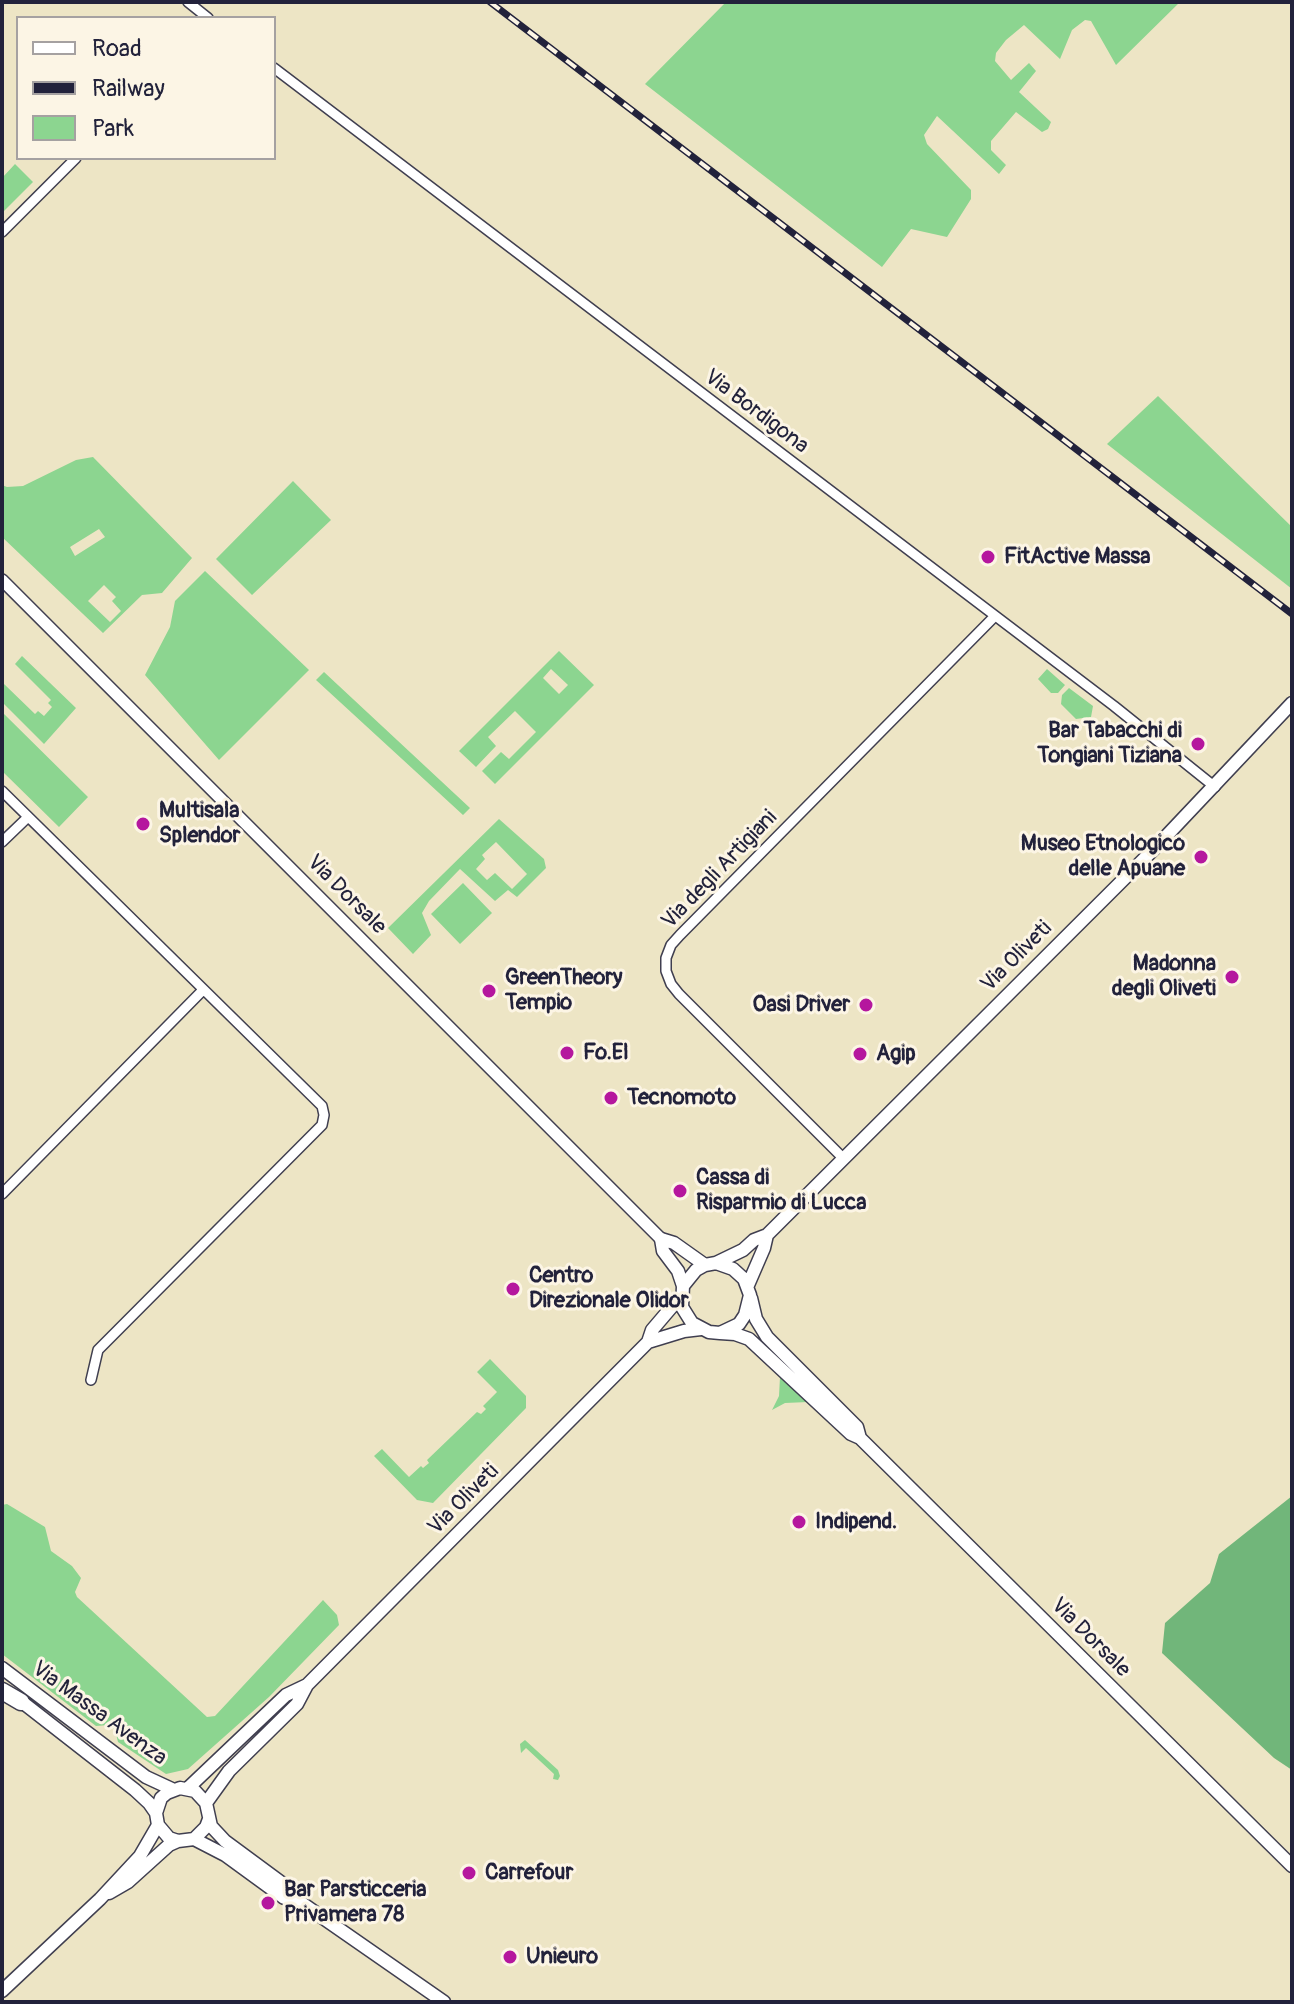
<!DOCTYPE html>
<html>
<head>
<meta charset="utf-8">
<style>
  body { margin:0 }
  #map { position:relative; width:1294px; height:2004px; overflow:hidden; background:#ede5c5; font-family:Pangolin,sans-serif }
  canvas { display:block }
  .frame { position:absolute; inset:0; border:4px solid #22223b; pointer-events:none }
  .legend { position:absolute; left:16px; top:16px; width:260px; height:144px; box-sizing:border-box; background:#fcf5e5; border:2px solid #a5a1a1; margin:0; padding:10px 14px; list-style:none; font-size:24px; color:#22223b }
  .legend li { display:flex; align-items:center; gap:16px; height:40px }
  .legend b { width:40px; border:2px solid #a5a1a1 }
</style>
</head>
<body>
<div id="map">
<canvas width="1294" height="2004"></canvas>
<div class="frame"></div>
<ul class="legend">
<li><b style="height:10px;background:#fff"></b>Road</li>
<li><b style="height:10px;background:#22223b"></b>Railway</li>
<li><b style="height:22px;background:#8cd590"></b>Park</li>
</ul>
</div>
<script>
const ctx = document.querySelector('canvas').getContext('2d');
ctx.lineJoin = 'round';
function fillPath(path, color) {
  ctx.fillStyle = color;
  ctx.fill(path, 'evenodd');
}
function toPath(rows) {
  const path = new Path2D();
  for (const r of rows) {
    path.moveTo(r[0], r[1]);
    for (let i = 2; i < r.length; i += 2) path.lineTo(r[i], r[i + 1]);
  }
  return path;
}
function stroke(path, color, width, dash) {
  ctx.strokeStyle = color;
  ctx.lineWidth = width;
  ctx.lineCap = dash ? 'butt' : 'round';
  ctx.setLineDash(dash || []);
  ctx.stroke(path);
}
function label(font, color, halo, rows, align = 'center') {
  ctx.font = font + ' Pangolin,sans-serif';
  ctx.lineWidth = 6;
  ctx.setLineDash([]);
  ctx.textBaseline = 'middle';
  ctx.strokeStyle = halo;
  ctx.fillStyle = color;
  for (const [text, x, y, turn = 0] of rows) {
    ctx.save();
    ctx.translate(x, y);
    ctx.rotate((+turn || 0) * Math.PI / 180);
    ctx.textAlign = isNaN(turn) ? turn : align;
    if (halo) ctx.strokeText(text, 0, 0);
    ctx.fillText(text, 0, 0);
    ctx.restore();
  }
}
const green = toPath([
  [726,2,1180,2,1116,65,1091,21,1085,20,1072,30,1060,59,1024,25,1006,40,996,53,995,61,1011,80,1029,63,1036,71,1019,92,1051,122,1048,129,1042,132,1016,112,991,141,991,150,1006,165,999,174,937,116,924,135,927,144,971,190,971,199,947,237,911,229,882,267,645,84],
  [15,164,33,182,2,213,2,178],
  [1158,396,1292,527,1292,589,1107,444],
  [93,457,192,558,162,593,142,595,103,633,2,537,2,485,7,487,23,486,76,460],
  [99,529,105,537,75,556,70,547],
  [104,585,116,597,112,601,121,611,110,622,88,601],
  [293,481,331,520,252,595,216,559],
  [205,571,309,670,219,760,145,675,170,627,175,601],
  [559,651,594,685,495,784,482,771,501,752,509,759,536,732,515,711,488,737,496,746,476,767,459,751],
  [551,669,568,685,559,694,543,678],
  [22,656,76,708,44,744,2,702,4,684,35,714,38,711,44,716,52,707,48,703,51,700,15,664],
  [1047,669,1065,685,1058,693,1051,693,1038,679],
  [324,672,470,808,463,815,316,680],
  [1069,688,1093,706,1091,717,1076,719,1061,704,1062,695],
  [2,712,88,797,59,827,2,771],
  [499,819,544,859,546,868,517,897,508,890,495,901,460,869,429,901,422,913,431,935,413,954,388,928],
  [496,842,527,874,512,889,495,873,487,880,476,869,485,859,482,855],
  [463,883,492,913,460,944,431,914],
  [490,1359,526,1396,526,1408,433,1503,417,1500,374,1456,382,1449,409,1477,421,1466,423,1468,429,1463,427,1460,477,1412,481,1414,486,1409,483,1406,497,1392,477,1372],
  [780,1377,808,1402,785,1403,772,1410,779,1396],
  [7,1504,45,1527,51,1551,72,1566,81,1578,75,1592,77,1597,207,1717,215,1716,323,1600,337,1615,339,1625,269,1697,188,1769,166,1774,118,1742,115,1730,109,1725,96,1726,2,1654,2,1505],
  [525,1740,558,1770,560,1776,558,1780,553,1779,554,1774,526,1748,521,1753,520,1744]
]);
const forest = toPath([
  [1292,1496,1290,1632,1292,1770,1274,1758,1162,1653,1165,1623,1210,1583,1219,1554]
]);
const minor = toPath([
  [188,2,208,18],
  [274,68,1114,706,1215,787],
  [2,232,76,158],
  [2,791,322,1106,324,1115,322,1125,98,1350,91,1380],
  [2,842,28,817],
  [843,1158,679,994,671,984,666,971,666,958,671,945,680,935,994,617],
  [2,1194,203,990]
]);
const tertiary = toPath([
  [2,580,661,1239]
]);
const secondary = toPath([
  [716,1263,743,1250,754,1240,767,1235,1155,848,1292,703],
  [748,1285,764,1248,767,1235],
  [683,1286,696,1270,705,1265,716,1263,733,1269,744,1279,750,1295,745,1315,739,1324,720,1333,709,1332,692,1323,682,1307,683,1286,678,1271,663,1251,661,1239,674,1243,705,1265],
  [751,1298,756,1319,767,1337,857,1427,860,1438],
  [720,1333,735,1334,749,1339,851,1434,860,1438,1292,1866],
  [648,1342,684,1331,701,1329],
  [2,1668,146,1777,174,1790],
  [17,1698,135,1790,149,1803,156,1813,158,1825,169,1838,178,1841,194,1839,206,1827,209,1819],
  [187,1789,286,1695,307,1685,648,1342,652,1330,681,1296],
  [206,1803,229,1771,297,1704,307,1685],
  [156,1813,161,1798,167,1793,180,1788,195,1791,206,1803,211,1826,225,1841,290,1889,293,1897,444,2002],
  [194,1839,225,1855,284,1898,293,1897],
  [109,1893,128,1882,169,1845,178,1841],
  [2,1991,100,1899,140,1856,158,1825]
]);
const motorway = toPath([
  [2,1691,21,1702]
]);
const rail = toPath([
  [490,2,1292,614]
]);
const markers = [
  [988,557,8,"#b5179e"],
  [1198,744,8,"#b5179e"],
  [143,824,8,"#b5179e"],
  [1201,857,8,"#b5179e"],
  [1232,977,8,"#b5179e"],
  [489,991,8,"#b5179e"],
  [866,1005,8,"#b5179e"],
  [567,1053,8,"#b5179e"],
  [860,1054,8,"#b5179e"],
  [611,1098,8,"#b5179e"],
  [680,1191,8,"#b5179e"],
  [513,1289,8,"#b5179e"],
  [799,1522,8,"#b5179e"],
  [469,1873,8,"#b5179e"],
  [268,1903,8,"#b5179e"],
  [510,1957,8,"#b5179e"]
];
const streetNames = [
  ["Via Bordigona",756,412,37],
  ["Via degli Artigiani",720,870,-46],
  ["Via Dorsale",346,895,45],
  ["Via Oliveti",1017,957,-45],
  ["Via Oliveti",464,1500,-45],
  ["Via Dorsale",1090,1638,45],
  ["Via Massa Avenza",99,1714,36]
];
const poiNames = [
  ["FitActive Massa",1004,557],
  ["Bar Tabacchi di",1182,731,"right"],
  ["Tongiani Tiziana",1182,756,"right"],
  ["Multisala",159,811],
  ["Splendor",159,836],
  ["Museo Etnologico",1185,844,"right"],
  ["delle Apuane",1185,869,"right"],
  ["Madonna",1216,964,"right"],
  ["degli Oliveti",1216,989,"right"],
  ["GreenTheory",505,978],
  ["Tempio",505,1003],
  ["Oasi Driver",850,1005,"right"],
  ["Fo.El",583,1053],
  ["Agip",876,1054],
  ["Tecnomoto",627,1098],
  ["Cassa di",696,1178],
  ["Risparmio di Lucca",696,1203],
  ["Centro",529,1276],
  ["Direzionale Olidor",529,1301],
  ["Indipend.",815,1522],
  ["Carrefour",485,1873],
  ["Bar Parsticceria",284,1890],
  ["Privamera 78",284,1915],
  ["Unieuro",526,1957]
];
fillPath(green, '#8cd590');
fillPath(forest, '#71b67a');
stroke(minor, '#403f50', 12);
stroke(tertiary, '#403f50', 14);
stroke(secondary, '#403f50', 15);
stroke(motorway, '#403f50', 19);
stroke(minor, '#fff', 9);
stroke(tertiary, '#fff', 11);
stroke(secondary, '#fff', 12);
stroke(motorway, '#fff', 16);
stroke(rail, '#22223b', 7);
stroke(rail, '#fcf5e5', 4, [12]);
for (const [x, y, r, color] of markers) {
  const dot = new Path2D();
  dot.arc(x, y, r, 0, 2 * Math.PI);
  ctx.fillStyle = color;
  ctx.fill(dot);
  stroke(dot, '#fcf5e5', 3);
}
label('22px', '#22223b', '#fcf5e5', streetNames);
label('bold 22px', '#22223b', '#fcf5e5', poiNames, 'left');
</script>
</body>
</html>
